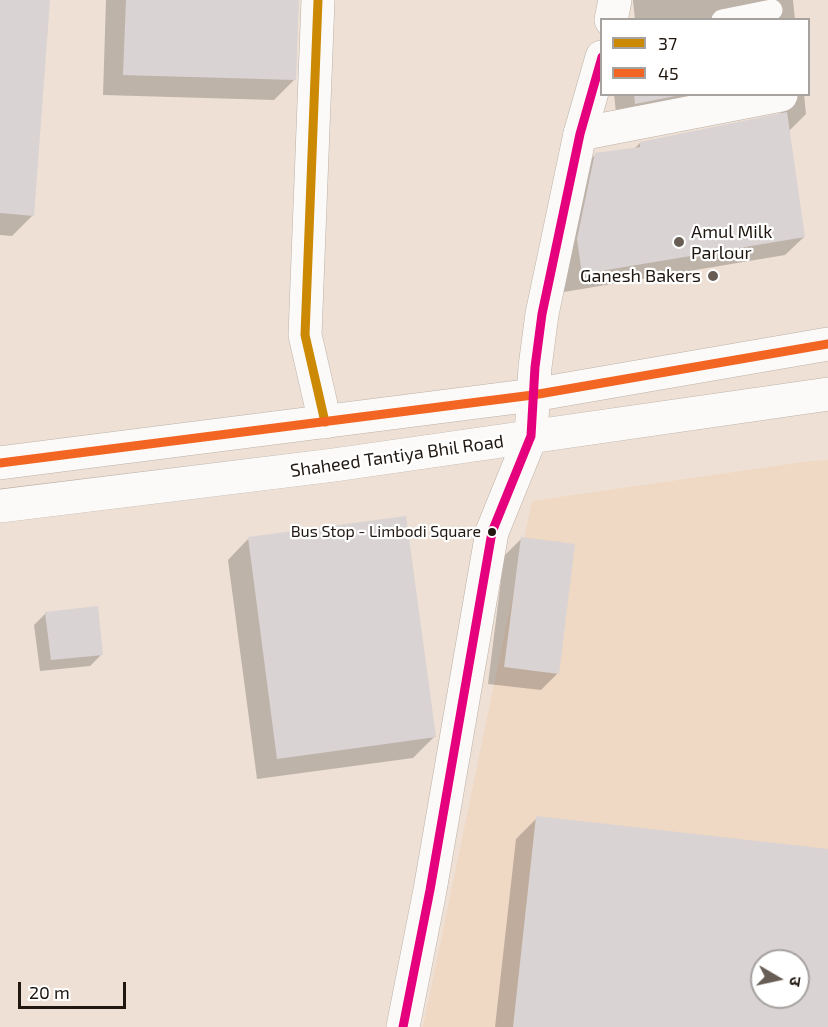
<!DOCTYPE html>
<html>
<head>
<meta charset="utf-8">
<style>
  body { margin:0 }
  #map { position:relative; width:828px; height:1027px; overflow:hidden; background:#eee0d4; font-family:"Exo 2","Noto Sans Devanagari",sans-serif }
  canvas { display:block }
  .legend { position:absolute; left:600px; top:18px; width:210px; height:78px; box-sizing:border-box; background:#fff; border:2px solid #a6a29f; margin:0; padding:8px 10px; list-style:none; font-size:18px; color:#201710 }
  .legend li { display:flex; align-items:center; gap:12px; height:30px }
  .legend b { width:30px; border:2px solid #a6a29f }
  .north { position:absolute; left:750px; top:949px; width:60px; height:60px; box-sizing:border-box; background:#fff; border:2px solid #a6a29f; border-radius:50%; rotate:99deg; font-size:16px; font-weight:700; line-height:24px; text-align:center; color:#201710 }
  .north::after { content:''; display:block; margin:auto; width:21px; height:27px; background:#685d55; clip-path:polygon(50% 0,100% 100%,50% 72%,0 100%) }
  .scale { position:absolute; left:18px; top:982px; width:108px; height:27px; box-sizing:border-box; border:3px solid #201710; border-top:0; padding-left:8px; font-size:18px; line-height:21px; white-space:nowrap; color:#201710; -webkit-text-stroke:4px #fff; paint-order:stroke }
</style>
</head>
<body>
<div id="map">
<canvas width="828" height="1027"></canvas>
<ul class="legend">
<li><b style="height:8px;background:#cc8903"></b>37</li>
<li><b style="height:8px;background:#f26522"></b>45</li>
</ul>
<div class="north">उ</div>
<div class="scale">20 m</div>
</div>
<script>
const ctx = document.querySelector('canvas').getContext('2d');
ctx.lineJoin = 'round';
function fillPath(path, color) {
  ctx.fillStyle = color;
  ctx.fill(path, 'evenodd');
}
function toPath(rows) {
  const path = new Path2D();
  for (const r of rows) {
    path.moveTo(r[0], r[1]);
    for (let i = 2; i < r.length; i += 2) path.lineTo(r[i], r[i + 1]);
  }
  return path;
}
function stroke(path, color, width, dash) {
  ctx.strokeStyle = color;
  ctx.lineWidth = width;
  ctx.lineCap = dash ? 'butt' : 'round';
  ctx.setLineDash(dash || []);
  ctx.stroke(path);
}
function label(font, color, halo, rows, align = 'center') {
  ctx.font = font + ' "Exo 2",sans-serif';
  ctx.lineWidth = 4.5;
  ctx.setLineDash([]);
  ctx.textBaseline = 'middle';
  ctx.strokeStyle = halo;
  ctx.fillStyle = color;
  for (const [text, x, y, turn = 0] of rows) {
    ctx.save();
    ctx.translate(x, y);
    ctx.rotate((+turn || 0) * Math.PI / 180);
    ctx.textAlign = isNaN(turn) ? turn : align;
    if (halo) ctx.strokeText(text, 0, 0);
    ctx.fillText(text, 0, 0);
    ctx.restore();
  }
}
const built = toPath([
  [828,460,828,1027,423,1027,532,501,811,461],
  [762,961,798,961,798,997,762,997]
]);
const shadow = toPath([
  [0,0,48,0,33,215,12,236,0,235],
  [106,0,298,0,295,79,274,100,103,95],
  [633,0,793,0,795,20,635,20],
  [614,94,804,94,806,114,788,132,804,237,785,255,564,292,559,259,577,173,596,154,634,149,640,143,781,116,781,111,617,122],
  [248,539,434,737,413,758,257,779,228,560],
  [521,539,557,674,541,690,488,684,504,556],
  [46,613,102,654,90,666,40,671,34,625],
  [537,818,828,850,828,1027,495,1027,516,839],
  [762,961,798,961,798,997,762,997]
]);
const building = toPath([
  [0,0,50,0,34,216,0,213],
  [126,0,299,0,296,80,123,75],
  [634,94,685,94,635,104],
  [787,112,805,237,582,274,577,239,595,153,640,147,640,142],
  [406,516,436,737,277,759,248,537],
  [521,537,575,544,559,674,504,667],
  [98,606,103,655,51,660,45,612],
  [536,816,828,849,828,1027,513,1027],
  [762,961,798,961,798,997,762,997]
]);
const service = toPath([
  [722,20,772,10]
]);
const minor = toPath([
  [318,0,305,335,325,422],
  [580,134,781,95],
  [403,1027,430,890,492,532,531,436]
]);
const tertiary = toPath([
  [611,20,615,0],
  [531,436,535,367,542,314,580,134,602,57]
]);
const primary = toPath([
  [0,463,533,395,828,344],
  [0,506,334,465,828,394]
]);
const bus1 = toPath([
  [318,0,305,335,325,422]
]);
const bus2 = toPath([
  [0,463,533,395,828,344]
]);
const bus3 = toPath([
  [403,1027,430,890,492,532,531,436,535,367,542,314,580,134,602,57]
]);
const markers = [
  [679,242,6,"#685d55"],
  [713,276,6,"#685d55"],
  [492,532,5,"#201710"]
];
const busNames = [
  ["Bus Stop - Limbodi Square",481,532]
];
const poiNames = [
  ["Amul Milk",691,232],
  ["Parlour",691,253],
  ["Ganesh Bakers",701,276,"right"]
];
const streetNames = [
  ["Shaheed Tantiya Bhil Road",397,456,-8]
];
fillPath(built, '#efd8c4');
fillPath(shadow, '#0003');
fillPath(building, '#d9d3d3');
stroke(service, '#bbb1a8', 22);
stroke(minor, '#bbb1a8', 34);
stroke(tertiary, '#bbb1a8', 34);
stroke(primary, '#bbb1a8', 34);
stroke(service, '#fcfaf9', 21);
stroke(minor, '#fcfaf9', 33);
stroke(tertiary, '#fcfaf9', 33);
stroke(primary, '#fcfaf9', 33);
stroke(bus1, '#cc8903', 9);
stroke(bus2, '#f26522', 9);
stroke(bus3, '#e5007d', 9);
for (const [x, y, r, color] of markers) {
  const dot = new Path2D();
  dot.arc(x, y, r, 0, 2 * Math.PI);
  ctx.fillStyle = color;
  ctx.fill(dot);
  stroke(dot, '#fff', 2);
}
label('16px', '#201710', '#fff', busNames, 'right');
label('18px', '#201710', '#fff', poiNames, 'left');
label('18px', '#201710', '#fff', streetNames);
</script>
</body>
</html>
